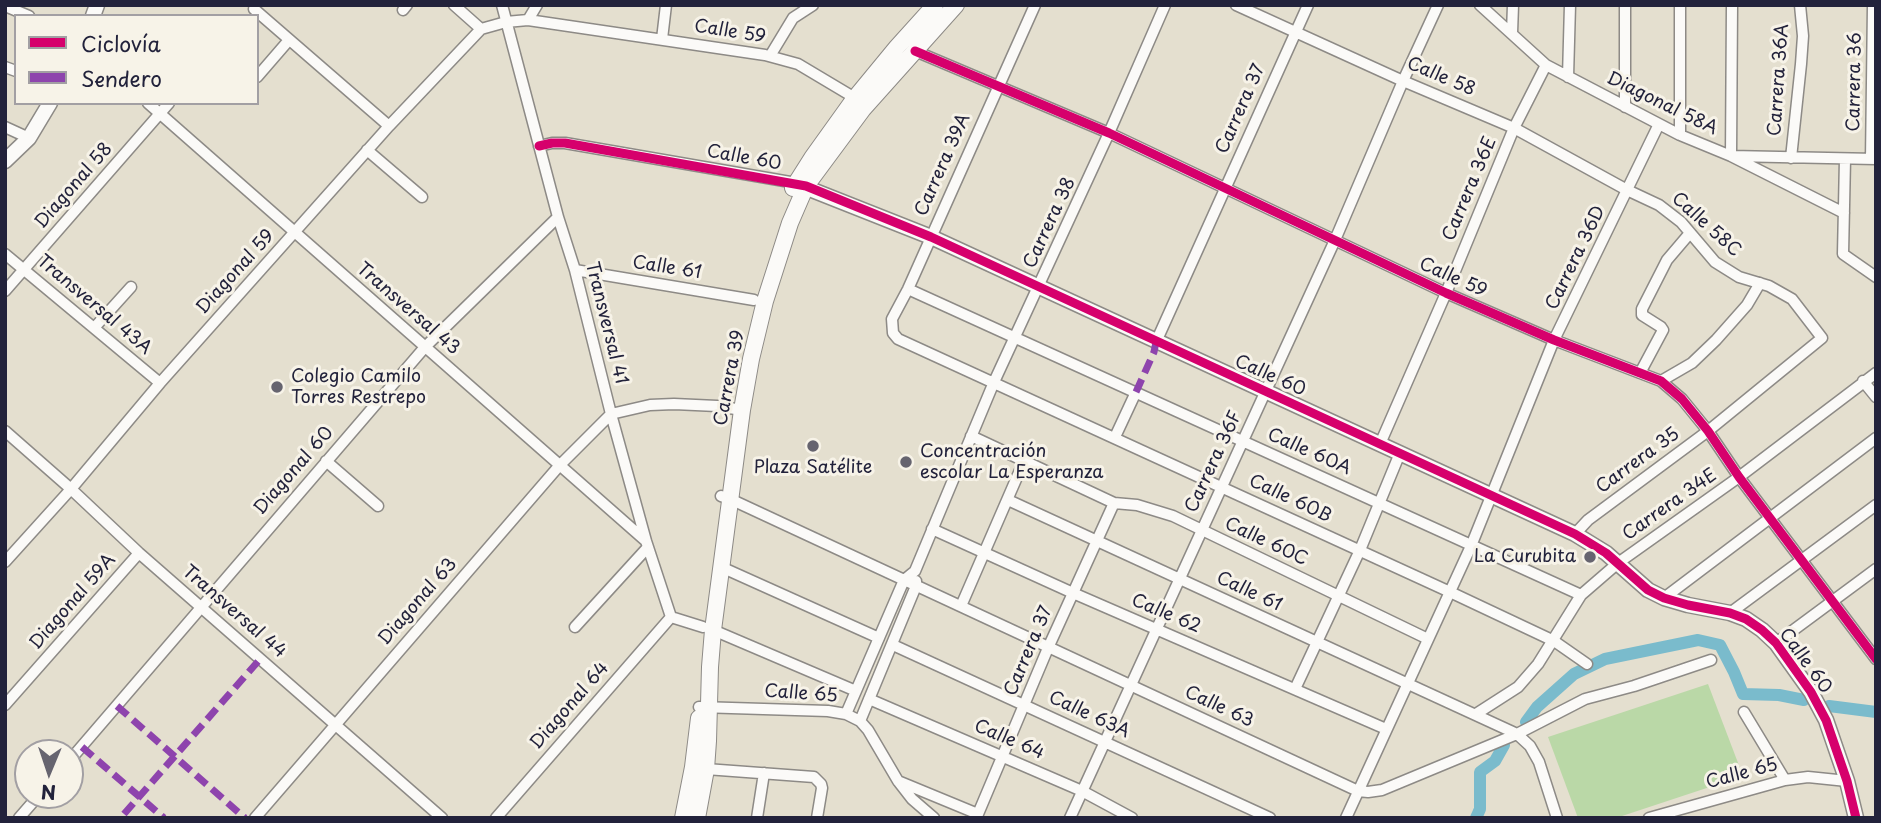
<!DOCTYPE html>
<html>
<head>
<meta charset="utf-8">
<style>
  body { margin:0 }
  #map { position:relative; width:1881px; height:823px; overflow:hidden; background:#e4dfcf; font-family:"Playpen Sans",sans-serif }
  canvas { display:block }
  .frame { position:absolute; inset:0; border:7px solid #22223b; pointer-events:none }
  .legend { position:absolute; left:14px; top:14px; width:245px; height:91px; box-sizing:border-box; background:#f7f3e8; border:2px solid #a29fa3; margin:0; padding:9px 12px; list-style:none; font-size:21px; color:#22223b }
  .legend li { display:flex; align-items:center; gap:14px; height:35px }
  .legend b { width:35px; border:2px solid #a29fa3 }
  .north { position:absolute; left:14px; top:739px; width:70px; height:70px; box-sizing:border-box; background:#f7f3e8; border:2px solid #a29fa3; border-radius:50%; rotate:182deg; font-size:19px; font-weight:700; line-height:28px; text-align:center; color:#22223b }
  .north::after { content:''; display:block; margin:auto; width:24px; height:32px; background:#66646f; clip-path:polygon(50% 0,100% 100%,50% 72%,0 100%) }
</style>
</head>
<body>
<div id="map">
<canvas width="1881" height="823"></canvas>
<div class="frame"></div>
<ul class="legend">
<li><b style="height:9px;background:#d6006c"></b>Ciclovía</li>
<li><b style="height:9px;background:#8e44ad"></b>Sendero</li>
</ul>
<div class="north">N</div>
</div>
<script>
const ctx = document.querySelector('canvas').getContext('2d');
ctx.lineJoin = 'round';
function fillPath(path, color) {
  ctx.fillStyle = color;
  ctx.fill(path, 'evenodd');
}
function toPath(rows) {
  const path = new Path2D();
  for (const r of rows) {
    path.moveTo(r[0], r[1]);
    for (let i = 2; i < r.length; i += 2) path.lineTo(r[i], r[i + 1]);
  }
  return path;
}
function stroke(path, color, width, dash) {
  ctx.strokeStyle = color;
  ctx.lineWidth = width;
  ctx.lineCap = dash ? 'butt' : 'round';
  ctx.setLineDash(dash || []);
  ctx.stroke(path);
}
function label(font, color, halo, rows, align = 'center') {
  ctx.font = font + ' "Playpen Sans",sans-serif';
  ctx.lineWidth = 6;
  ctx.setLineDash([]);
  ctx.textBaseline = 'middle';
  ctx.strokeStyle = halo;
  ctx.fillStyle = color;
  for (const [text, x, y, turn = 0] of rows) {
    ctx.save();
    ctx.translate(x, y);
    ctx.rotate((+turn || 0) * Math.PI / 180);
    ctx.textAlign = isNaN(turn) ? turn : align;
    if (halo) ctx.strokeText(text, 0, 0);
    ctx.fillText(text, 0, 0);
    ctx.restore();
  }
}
const green = toPath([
  [1708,684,1743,776,1616,818,1578,818,1548,737]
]);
const canal = toPath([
  [1829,706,1876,712],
  [1526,722,1537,707,1574,674,1605,659,1698,640,1720,645,1734,672,1743,694,1779,695,1804,700],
  [1476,818,1480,809,1480,772,1495,761,1504,745]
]);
const minor = toPath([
  [454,5,481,29],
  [502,5,558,217,575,270,611,414,646,541,671,617,703,627],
  [1035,5,908,289,892,319,893,333,898,339,1450,592,1554,641,1587,664],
  [1236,5,1403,81,1514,128,1627,190,1659,205,1681,222,1715,262,1739,277,1769,286,1792,299,1822,338,1708,431,1588,520,1575,534],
  [1480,5,1546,65,1680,135,1731,156,1844,213],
  [1625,5,1625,107],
  [1732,5,1731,156,1876,159],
  [5,6,29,16],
  [254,9,389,126],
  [403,10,407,5],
  [528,20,537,5],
  [1512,33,1513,5],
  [662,39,666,5],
  [915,51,1109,133,1446,293,1554,340,1661,381,1682,399,1708,431,1739,477,1876,659],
  [770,56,793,18,813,5],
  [5,67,16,71],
  [257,77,289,40],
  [1568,77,1570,5],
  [148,103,646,541],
  [5,127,29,138],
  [1680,135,1680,5],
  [539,146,552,143,565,143,796,183],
  [367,150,422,197],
  [1791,158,1801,64,1803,36,1800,5],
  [1845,159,1843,254,1876,277],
  [1871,159,1873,5],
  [5,254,160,383],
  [575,270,754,300],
  [908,289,1581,595],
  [5,291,169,103],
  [94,328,131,287],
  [1156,342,1308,5],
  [1640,373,1663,330,1661,327,1642,315,1642,309,1667,260,1690,233],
  [1661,381,1692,363,1716,340,1747,305,1760,283],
  [1863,381,1876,397],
  [5,431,71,489,139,553,442,818],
  [971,436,1114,503,1137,505,1173,516,1428,639],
  [1115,437,1136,392],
  [1380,444,1446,293,1514,128,1546,65],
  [326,461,378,506],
  [721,496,730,499,1358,791,1368,792,1382,790,1517,734,1585,699,1634,686,1711,660],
  [1008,500,1517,734,1530,746,1539,762,1557,818],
  [932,529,1073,593,1386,729],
  [5,562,71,489,160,383,389,126,481,29,506,22,528,20,765,55,798,64,855,98],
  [721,567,879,638],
  [1664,598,1876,438],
  [961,606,1024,461],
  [1730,613,1876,505],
  [575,627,648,547],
  [713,630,856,691],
  [1776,643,1876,569],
  [893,645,1270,818],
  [1295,689,1360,550,1400,453],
  [869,699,1082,791,1132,818],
  [5,705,139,553],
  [699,707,828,711,846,714,860,721,868,730,898,781,912,799,934,818],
  [1744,712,1785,780],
  [846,714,904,580,915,571,994,382,1109,133,1165,5],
  [1476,714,1518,687,1538,664,1581,595,1618,563,1739,477,1876,373],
  [860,721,916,586,916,581],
  [70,760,425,347,558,217],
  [706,769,814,777,821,784,822,788,817,818],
  [898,781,978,814,1048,648,1114,503],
  [19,818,39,795],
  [255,818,559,466,611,414,650,405,674,404,717,406,742,410],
  [496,818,671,617],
  [757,818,764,773],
  [1070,818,1335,240,1403,81,1438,5],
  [1346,818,1471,546,1554,340,1659,124],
  [1649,818,1785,780,1808,777,1847,781]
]);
const tertiary = toPath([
  [93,16,97,5],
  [5,161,29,138,50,103],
  [797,184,931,237,1575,534,1606,553,1648,590,1664,598,1688,605,1730,613,1746,619,1762,630,1776,643,1811,692,1826,720,1847,781,1856,818]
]);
const secondary = toPath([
  [793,188,812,158,855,98,897,47,935,5],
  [683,818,693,767,699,718],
  [697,818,706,769,708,741,710,667,713,630,742,410,751,359,765,301,790,223,806,186,863,109,956,5]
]);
const quiet = toPath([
  [1136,392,1154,352,1156,342],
  [117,706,245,818],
  [82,747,164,818],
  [124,814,261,658]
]);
const cycleway = toPath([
  [915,51,1109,133,1446,293,1554,340,1661,381,1682,399,1708,431,1739,477,1876,659],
  [539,146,552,143,565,143,806,186,931,237,1575,534,1606,553,1648,590,1664,598,1688,605,1730,613,1746,619,1762,630,1776,643,1811,692,1826,720,1847,781,1856,818]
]);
const markers = [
  [277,387,7,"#66646f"],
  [813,446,7,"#66646f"],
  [906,462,7,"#66646f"],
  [1590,557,7,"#66646f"]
];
const streetNames = [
  ["Calle 59",730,32,9],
  ["Calle 58",1441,77,23],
  ["Carrera 36A",1779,80,-86],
  ["Carrera 36",1855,82,-89],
  ["Diagonal 58A",1662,104,26],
  ["Carrera 37",1241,109,-66],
  ["Calle 60",744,158,10],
  ["Carrera 39A",943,165,-66],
  ["Diagonal 58",74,186,-49],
  ["Carrera 36E",1470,189,-67],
  ["Carrera 38",1050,223,-65],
  ["Calle 58C",1706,225,42],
  ["Carrera 36D",1576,258,-64],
  ["Calle 61",667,268,9],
  ["Diagonal 59",236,272,-48],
  ["Calle 59",1453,278,24],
  ["Transversal 43A",94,305,40],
  ["Transversal 43",408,309,41],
  ["Transversal 41",606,323,76],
  ["Calle 60",1270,376,24],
  ["Carrera 39",730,378,-79],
  ["Calle 60A",1309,452,24],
  ["Carrera 35",1638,461,-36],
  ["Carrera 36F",1214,462,-65],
  ["Diagonal 60",294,471,-49],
  ["Calle 60B",1290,499,25],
  ["Carrera 34E",1670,505,-35],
  ["Calle 60C",1266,542,25],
  ["Calle 61",1249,592,25],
  ["Diagonal 59A",73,602,-49],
  ["Diagonal 63",418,602,-49],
  ["Transversal 44",234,612,41],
  ["Calle 62",1166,614,23],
  ["Carrera 37",1029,651,-67],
  ["Calle 60",1805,661,54],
  ["Calle 65",801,694,4],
  ["Diagonal 64",570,706,-49],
  ["Calle 63",1219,707,25],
  ["Calle 63A",1089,715,25],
  ["Calle 64",1009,740,23],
  ["Calle 65",1742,774,-15]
];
const poiNames = [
  ["Colegio Camilo",291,377],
  ["Torres Restrepo",291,398],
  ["Concentración",920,452],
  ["escolar La Esperanza",920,473],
  ["Plaza Satélite",813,468,"center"],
  ["La Curubita",1576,557,"right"]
];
fillPath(green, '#bad8a7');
stroke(canal, '#7abbcc', 12);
stroke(minor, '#8d8a86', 13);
stroke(tertiary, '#8d8a86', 17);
stroke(secondary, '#8d8a86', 18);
stroke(minor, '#fbfaf8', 10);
stroke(tertiary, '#fbfaf8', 14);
stroke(secondary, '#fbfaf8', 16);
stroke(quiet, '#8e44ad', 7, [14, 7]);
stroke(cycleway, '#d6006c', 9);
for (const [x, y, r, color] of markers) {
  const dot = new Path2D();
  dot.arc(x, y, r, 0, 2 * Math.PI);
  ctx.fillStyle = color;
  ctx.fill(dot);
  stroke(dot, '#f7f3e8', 2.5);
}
label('18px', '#22223b', '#f7f3e8', streetNames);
label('18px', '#22223b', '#f7f3e8', poiNames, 'left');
</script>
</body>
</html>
